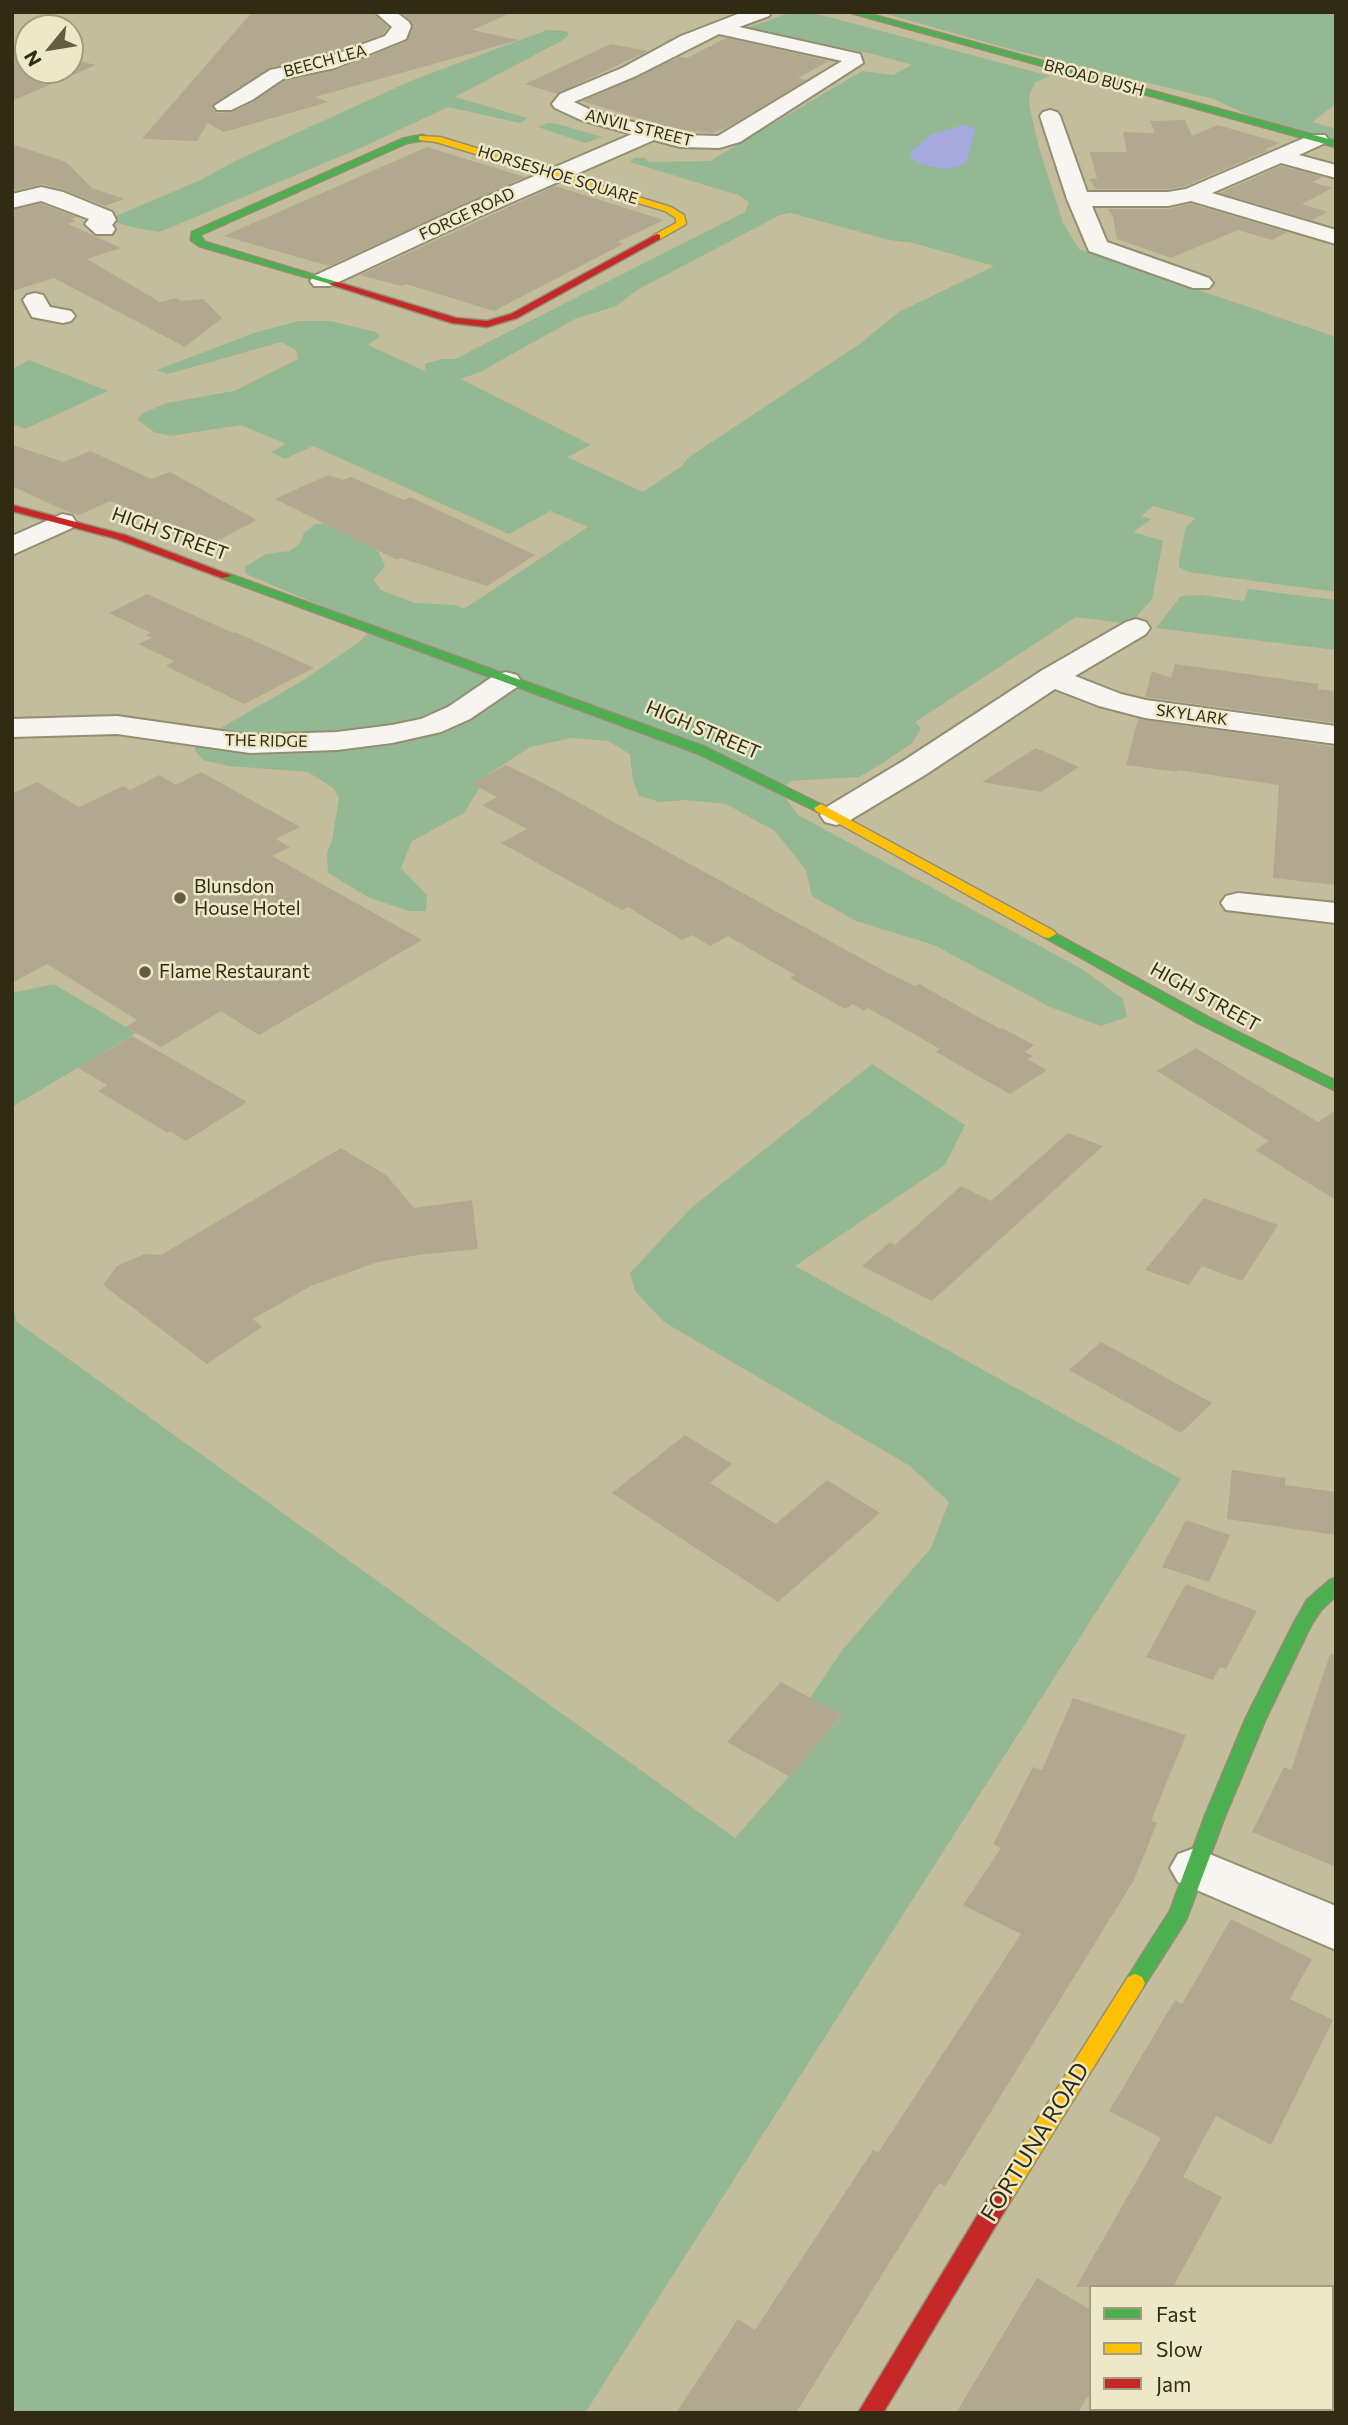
<!DOCTYPE html>
<html>
<head>
<meta charset="utf-8">
<style>
  body { margin:0 }
  #map { position:relative; width:1348px; height:2425px; overflow:hidden; background:#c3bd9b; font-family:Commissioner,sans-serif }
  canvas { display:block }
  .frame { position:absolute; inset:0; border:14px solid #302b12; pointer-events:none }
  .legend { position:absolute; left:1089px; top:2285px; width:245px; height:126px; box-sizing:border-box; background:#eee8c9; border:2px solid #a29c80; margin:0; padding:9px 12px; list-style:none; font-size:21px; color:#302b12 }
  .legend li { display:flex; align-items:center; gap:14px; height:35px }
  .legend b { width:35px; border:2px solid #a29c80 }
  .north { position:absolute; left:14px; top:14px; width:70px; height:70px; box-sizing:border-box; background:#eee8c9; border:2px solid #a29c80; border-radius:50%; rotate:240deg; font-size:19px; font-weight:700; line-height:28px; text-align:center; color:#302b12 }
  .north::after { content:''; display:block; margin:auto; width:24px; height:32px; background:#635e42; clip-path:polygon(50% 0,100% 100%,50% 72%,0 100%) }
</style>
</head>
<body>
<div id="map">
<canvas width="1348" height="2425"></canvas>
<div class="frame"></div>
<ul class="legend">
<li><b style="height:9px;background:#4caf50"></b>Fast</li>
<li><b style="height:9px;background:#ffc107"></b>Slow</li>
<li><b style="height:9px;background:#c62828"></b>Jam</li>
</ul>
<div class="north">N</div>
</div>
<script>
const ctx = document.querySelector('canvas').getContext('2d');
ctx.lineJoin = 'round';
function fillPath(path, color) {
  ctx.fillStyle = color;
  ctx.fill(path, 'evenodd');
}
function toPath(rows) {
  const path = new Path2D();
  for (const r of rows) {
    path.moveTo(r[0], r[1]);
    for (let i = 2; i < r.length; i += 2) path.lineTo(r[i], r[i + 1]);
  }
  return path;
}
function stroke(path, color, width, dash) {
  ctx.strokeStyle = color;
  ctx.lineWidth = width;
  ctx.lineCap = dash ? 'butt' : 'round';
  ctx.setLineDash(dash || []);
  ctx.stroke(path);
}
function label(font, color, halo, rows, align = 'center') {
  ctx.font = font + ' Commissioner,sans-serif';
  ctx.lineWidth = 5;
  ctx.setLineDash([]);
  ctx.textBaseline = 'middle';
  ctx.strokeStyle = halo;
  ctx.fillStyle = color;
  for (const [text, x, y, turn = 0] of rows) {
    ctx.save();
    ctx.translate(x, y);
    ctx.rotate((+turn || 0) * Math.PI / 180);
    ctx.textAlign = isNaN(turn) ? turn : align;
    if (halo) ctx.strokeText(text, 0, 0);
    ctx.fillText(text, 0, 0);
    ctx.restore();
  }
}
const green = toPath([
  [792,12,810,12,1050,76,1036,82,1030,93,1029,104,1039,148,1063,223,1079,249,1336,337,1336,592,1188,572,1179,567,1179,560,1186,527,1195,518,1153,506,1141,516,1151,519,1133,532,1163,541,1152,599,1130,624,1076,617,915,722,921,729,912,743,884,762,859,777,790,781,781,792,798,815,1082,969,1123,999,1127,1017,1101,1026,1050,1007,934,945,856,921,812,896,806,870,775,831,726,804,686,800,660,802,639,796,633,781,630,754,608,741,572,738,530,747,488,775,464,813,412,841,401,868,427,895,426,911,409,911,370,898,328,873,327,853,332,841,339,798,333,788,308,772,229,766,203,760,195,751,195,747,207,736,302,681,362,640,371,627,246,574,245,567,266,554,290,551,300,543,304,533,315,524,329,523,350,532,378,551,385,566,374,580,381,590,415,603,456,605,464,609,588,527,550,511,509,534,313,446,285,459,271,452,286,444,241,425,170,436,154,432,138,420,141,414,167,403,234,391,298,359,296,350,281,342,168,374,157,370,254,333,299,321,330,321,376,332,380,336,368,345,425,371,425,364,442,359,455,359,745,212,749,202,738,195,630,162,634,158,645,158,649,162,710,161,862,71,893,75,912,65,873,54,747,28],
  [791,213,889,240,913,243,994,266,899,312,861,343,689,457,682,466,643,492,567,457,591,445,461,379,480,372,575,319,616,306,639,289,780,215],
  [879,12,1336,12,1336,104,1312,122,1336,129,1336,139,1248,115,1214,99,1010,49],
  [547,30,566,31,569,34,563,40,455,97,528,118,520,123,448,107,365,146,172,227,159,232,136,228,114,222,111,218,201,180,235,161,413,80],
  [548,123,558,124,602,137,585,143,538,127],
  [29,360,108,391,25,429,12,424,12,369],
  [1248,589,1336,600,1336,650,1156,628,1181,596,1202,595,1244,601],
  [54,984,136,1033,12,1107,12,993],
  [872,1064,965,1125,945,1165,795,1266,1181,1479,585,2413,12,2413,12,1303,17,1322,735,1838,842,1716,810,1698,843,1649,931,1548,949,1502,910,1466,664,1322,635,1291,630,1273,691,1208]
]);
const water = toPath([
  [963,125,974,128,975,132,966,162,957,167,945,169,923,165,910,158,912,151,931,135]
]);
const building = toPath([
  [252,12,372,12,388,27,383,34,322,56,269,68,213,104,212,108,217,113,232,112,253,102,284,81,336,70,407,41,413,25,401,12,513,12,472,30,519,40,315,97,328,102,224,132,208,123,197,141,142,139],
  [726,38,829,61,798,78,806,80,730,126,712,133,674,129,582,101,680,57,687,58],
  [611,44,648,51,557,94,525,84],
  [12,46,28,49,28,70,70,70,70,59,96,65,12,101],
  [1185,120,1192,136,1218,125,1280,143,1265,149,1269,150,1185,186,1168,189,1096,189,1089,179,1097,178,1090,152,1127,152,1123,132,1155,133,1150,121],
  [12,144,66,162,92,188,124,199,105,206,64,190,42,184,12,191],
  [427,147,525,177,329,266,224,236],
  [1281,166,1323,177,1312,182,1332,188,1302,204,1328,212,1312,220,1220,193],
  [555,186,664,220,617,242,623,244,494,311,406,284,401,286,360,275],
  [41,204,77,217,71,219,76,221,68,224,121,248,87,259,160,302,177,298,181,301,203,299,222,318,185,347,54,278,12,291,12,210],
  [1191,204,1287,232,1272,240,1238,230,1171,258,1117,239,1113,217,1108,209,1168,209],
  [12,445,64,462,90,451,151,479,170,472,257,520,213,543,110,501,79,515,66,511,12,486],
  [328,475,343,480,351,477,404,500,410,497,535,555,487,586,401,558,397,560,275,499],
  [147,594,233,633,235,632,314,668,244,704,166,666,174,661,138,644,152,638,146,635,151,633,109,613],
  [1175,664,1319,684,1318,689,1336,691,1336,723,1145,697,1152,671,1171,678],
  [1138,719,1336,747,1336,885,1273,878,1279,785,1178,770,1177,772,1126,765],
  [1036,748,1079,767,1041,792,982,782],
  [506,765,543,783,886,972,915,986,919,984,1000,1029,1002,1028,1034,1045,1025,1052,1033,1056,1027,1059,1047,1070,1010,1094,936,1052,940,1049,868,1008,864,1011,853,1004,845,1009,790,978,795,975,728,936,710,946,692,935,682,940,628,907,622,910,501,843,527,829,482,805,497,797,472,784],
  [201,772,300,827,276,839,290,847,272,856,422,940,259,1035,221,1011,161,1047,126,1027,137,1020,47,964,12,983,12,794,37,782,79,807,123,786,130,790,159,775,176,785],
  [132,1036,247,1102,186,1141,170,1131,168,1133,98,1091,107,1085,78,1068],
  [1196,1048,1318,1122,1336,1110,1336,1200,1255,1150,1269,1141,1157,1071],
  [1068,1133,1103,1146,932,1301,862,1266,890,1242,895,1245,961,1186,991,1201],
  [341,1148,386,1175,414,1208,472,1200,478,1249,418,1255,378,1262,311,1286,253,1319,262,1327,207,1364,103,1285,117,1266,145,1254,161,1255],
  [1204,1198,1278,1225,1242,1281,1202,1266,1189,1285,1145,1270],
  [1101,1342,1212,1403,1181,1433,1069,1370],
  [685,1435,732,1464,710,1483,776,1524,827,1480,880,1513,778,1602,612,1493],
  [1232,1470,1285,1478,1285,1485,1336,1492,1336,1535,1227,1519],
  [1186,1520,1230,1535,1209,1582,1162,1567],
  [1186,1584,1257,1611,1226,1669,1220,1667,1213,1680,1146,1657],
  [1330,1654,1336,1655,1336,1867,1252,1832,1284,1767,1291,1770],
  [781,1682,842,1715,790,1777,727,1742],
  [1073,1698,1186,1735,1151,1821,1157,1823,1134,1880,945,2186,939,2183,796,2413,676,2413,738,2319,755,2330,873,2150,878,2153,1021,1934,963,1905,1001,1848,993,1844,1033,1767,1042,1770],
  [1231,1919,1312,1959,1290,1999,1333,2020,1271,2145,1216,2116,1183,2177,1222,2197,1173,2287,1076,2287,1161,2138,1109,2111,1175,2000,1182,2004],
  [1037,2278,1091,2310,1091,2391,1078,2413,956,2413]
]);
const street = toPath([
  [375,12,396,12,409,22,411,26,406,39,335,68,283,79,252,100,231,110,217,110,214,106,270,70,323,59,385,36,392,27,375,12],
  [743,12,771,12,769,16,739,27,860,54,863,63,740,142,719,148,680,147,654,140,478,217,330,286,314,286,310,281,314,276,462,207,632,134,581,120,555,108,552,104,560,94,622,68,681,36,743,12],
  [719,34,842,61,718,136,681,135,595,112,574,102,636,76,719,34],
  [1050,110,1057,112,1060,116,1087,192,1168,192,1186,189,1311,135,1325,135,1328,139,1325,143,1299,155,1336,165,1336,178,1281,163,1212,193,1336,230,1336,244,1191,201,1168,206,1092,206,1107,242,1209,278,1213,283,1209,288,1193,288,1089,251,1067,199,1040,116,1043,112,1050,110],
  [41,187,63,192,112,212,116,220,112,225,115,229,112,234,96,234,85,224,89,219,41,201,12,208,12,194,41,187],
  [35,293,43,295,50,307,71,311,75,316,71,321,63,323,32,317,23,300,27,295,35,293],
  [62,514,72,516,76,522,72,528,12,555,12,536,62,514],
  [1136,619,1146,622,1150,628,1146,634,1075,676,1121,694,1146,700,1336,726,1336,744,1145,718,1099,706,1055,689,925,775,847,822,836,825,825,822,820,815,825,808,903,761,1041,671,1126,622,1136,619],
  [506,672,517,675,521,681,517,687,470,719,441,732,392,743,337,750,250,753,117,734,12,737,12,719,117,716,250,735,337,732,392,725,421,719,448,707,495,675,506,672],
  [1238,893,1336,903,1336,923,1226,910,1221,903,1226,896,1238,893],
  [1195,1848,1336,1906,1336,1950,1178,1882,1170,1868,1178,1854,1195,1848]
]);
const fast = toPath([
  [848,12,862,12,1336,141,1336,147,848,12],
  [422,135,425,136,425,140,407,143,200,235,205,242,337,282,337,286,199,246,191,240,192,232,402,139,422,135],
  [226,573,705,747,828,808,821,812,816,811,697,753,222,578,222,574,226,573],
  [1049,930,1208,1017,1336,1081,1336,1091,1198,1023,1044,937,1042,934,1044,931,1049,930],
  [1336,1578,1336,1596,1321,1610,1311,1625,1266,1718,1225,1816,1186,1920,1142,1989,1135,1992,1128,1989,1125,1983,1128,1977,1170,1911,1205,1816,1246,1718,1294,1623,1307,1600,1330,1580,1336,1578]
]);
const slow = toPath([
  [419,136,440,137,671,207,684,215,686,224,660,239,654,239,654,235,676,223,676,218,665,211,436,142,419,140,419,136],
  [821,804,1054,931,1056,934,1049,938,1044,937,816,811,814,808,821,804],
  [1135,1974,1142,1977,1145,1983,1142,1989,1010,2202,1002,2205,994,2202,991,2195,994,2188,1128,1977,1135,1974]
]);
const jam = toPath([
  [657,234,660,235,660,239,517,318,487,327,452,323,329,284,337,282,456,318,487,321,511,314,657,234],
  [12,505,125,535,232,576,222,578,117,539,12,511,12,505],
  [1002,2185,1010,2188,1013,2195,1010,2202,883,2413,858,2413,994,2188,1002,2185]
]);
const markers = [
  [180,898,7,"#635e42"],
  [145,972,7,"#635e42"]
];
const farStreetnames = [
  ["BEECH LEA",325,61,-15],
  ["BROAD BUSH",1094,78,15],
  ["ANVIL STREET",639,128,14],
  ["HORSESHOE SQUARE",558,175,17],
  ["FORGE ROAD",467,214,-25],
  ["SKYLARK",1192,715,8],
  ["THE RIDGE",266,741,1]
];
const streetNames = [
  ["HIGH STREET",170,534,20],
  ["HIGH STREET",703,730,23],
  ["HIGH STREET",1205,997,29]
];
const poiNames = [
  ["Blunsdon",194,887],
  ["House Hotel",194,909],
  ["Flame Restaurant",159,972]
];
const nearStreetnames = [
  ["FORTUNA ROAD",1035,2142,-58]
];
fillPath(green, '#94b893');
fillPath(water, '#a6aadf');
fillPath(building, '#b2a88f');
stroke(street, '#938e73', 4);
stroke(fast, '#938e73', 3);
stroke(slow, '#938e73', 3);
stroke(jam, '#938e73', 3);
fillPath(street, '#f6f5f0');
fillPath(fast, '#4caf50');
fillPath(slow, '#ffc107');
fillPath(jam, '#c62828');
for (const [x, y, r, color] of markers) {
  const dot = new Path2D();
  dot.arc(x, y, r, 0, 2 * Math.PI);
  ctx.fillStyle = color;
  ctx.fill(dot);
  stroke(dot, '#eee8c9', 2.5);
}
label('16px', '#302b12', '#eee8c9', farStreetnames);
label('19px', '#302b12', '#eee8c9', streetNames);
label('19px', '#302b12', '#eee8c9', poiNames, 'left');
label('23px', '#302b12', '#eee8c9', nearStreetnames);
</script>
</body>
</html>
